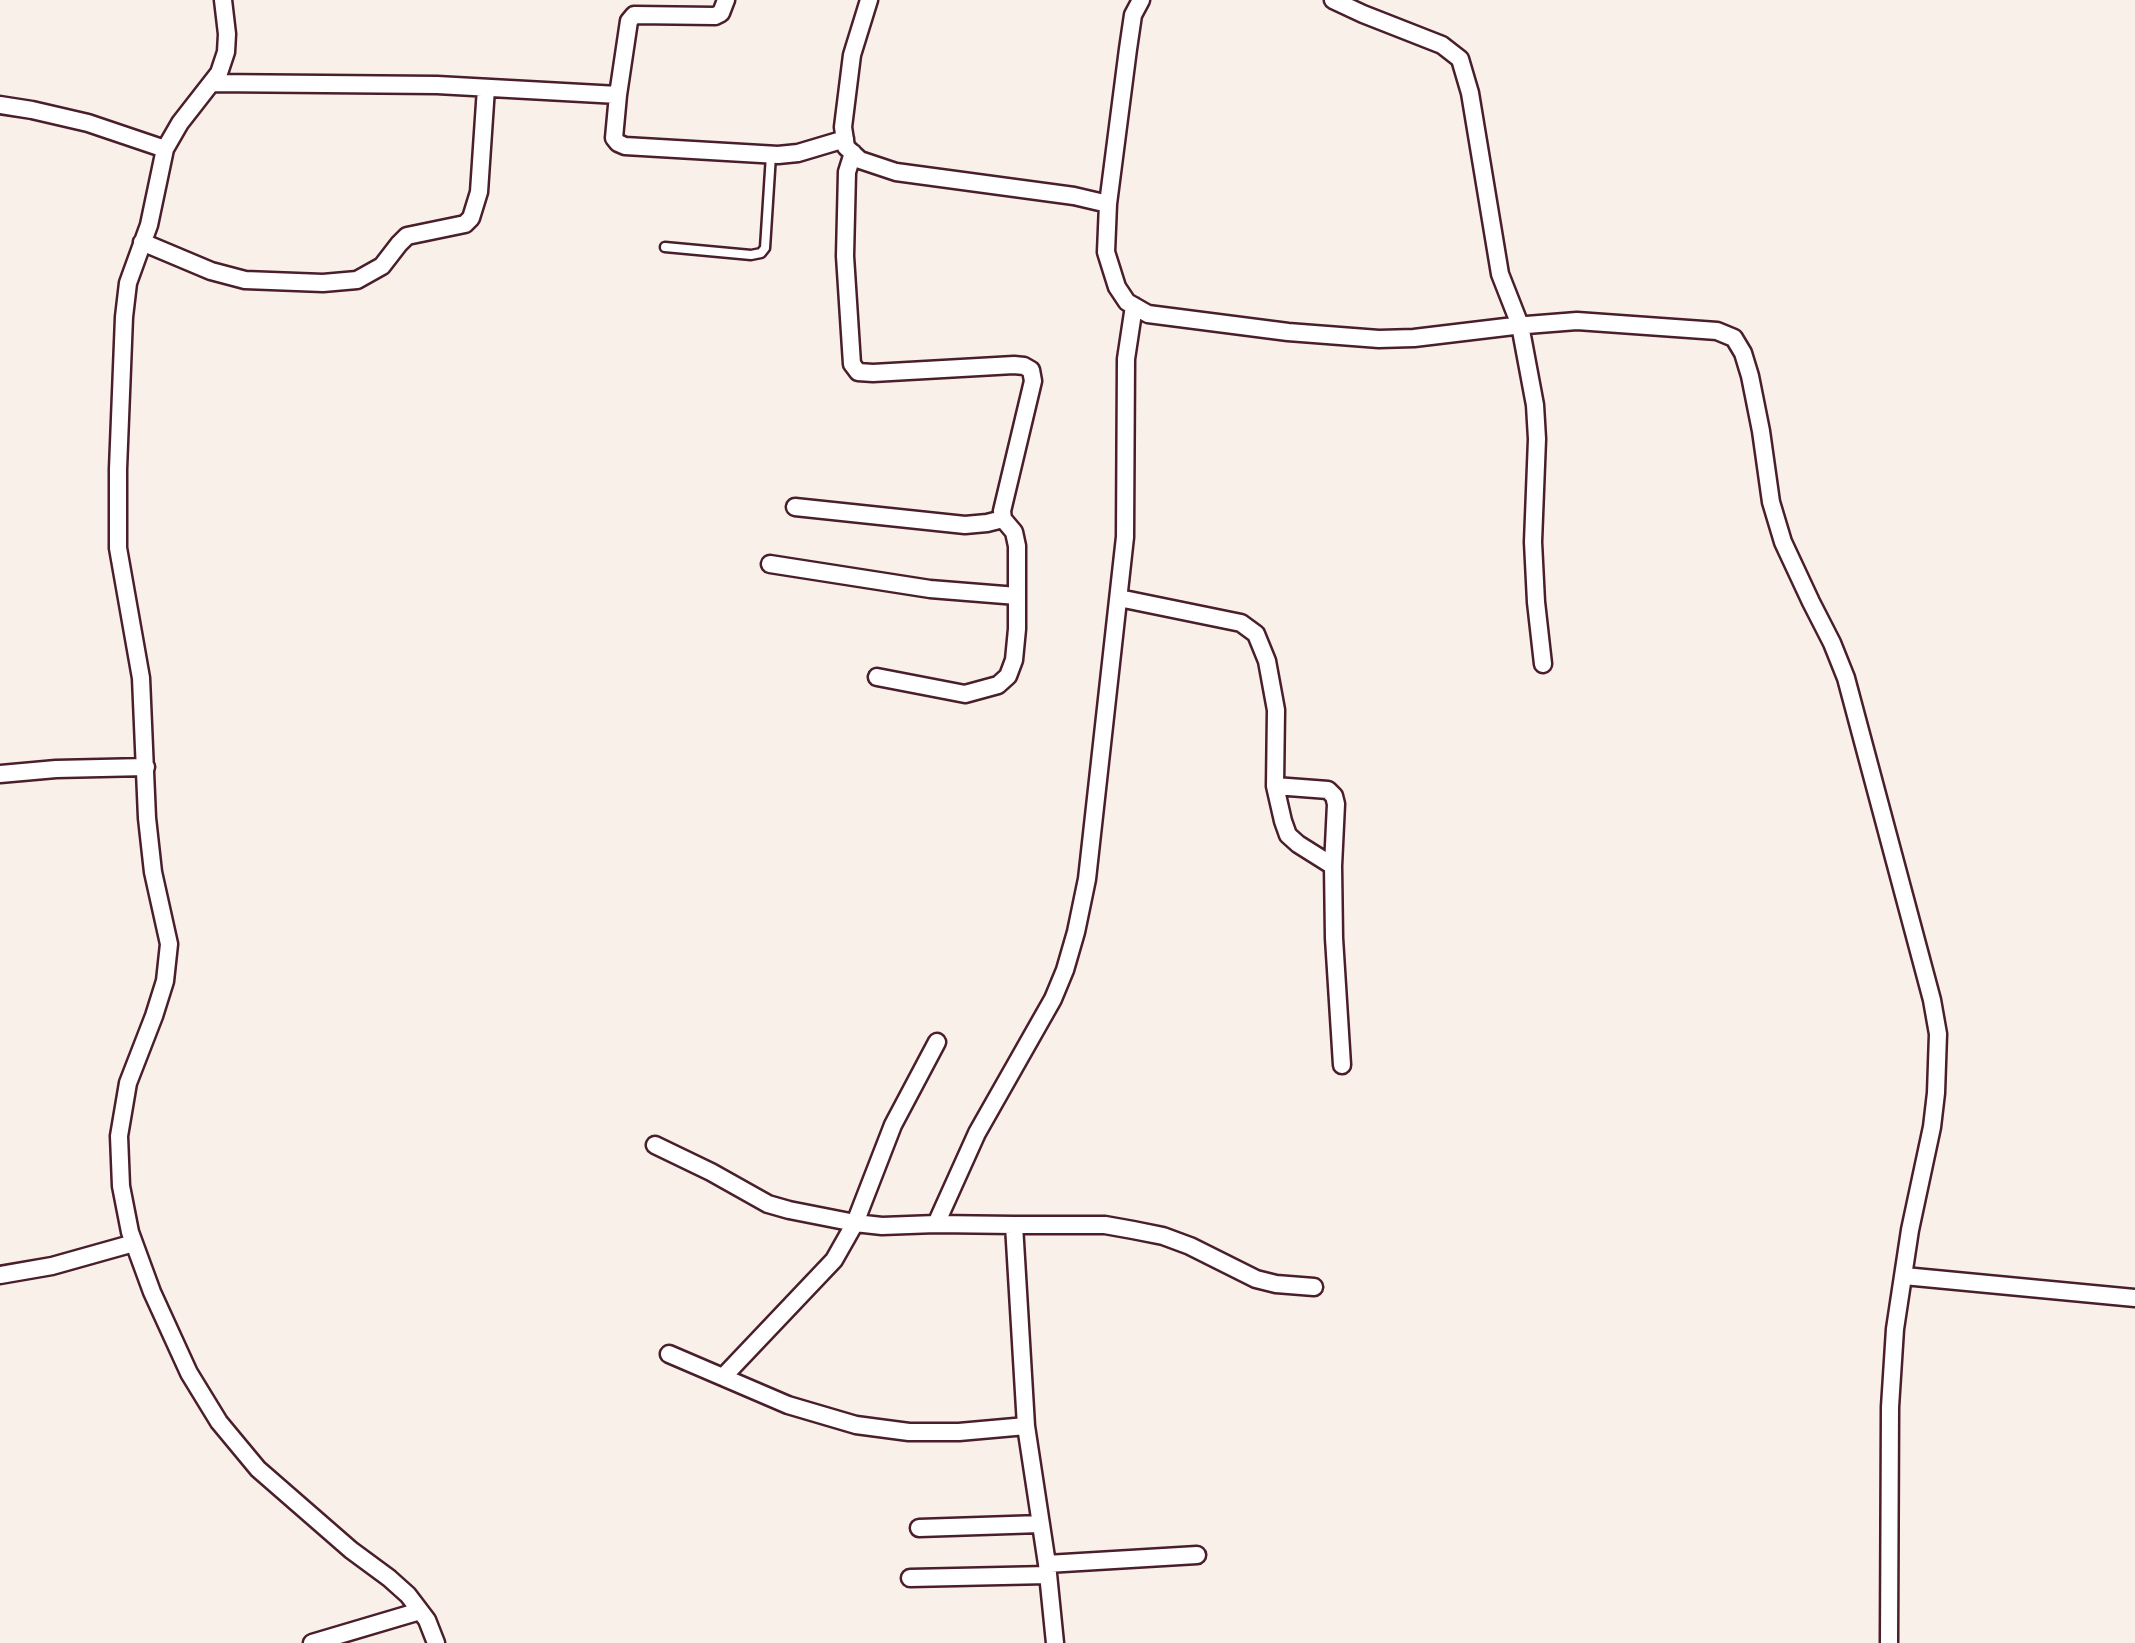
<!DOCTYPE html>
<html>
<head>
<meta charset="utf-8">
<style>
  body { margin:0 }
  canvas { display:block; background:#faf0ea }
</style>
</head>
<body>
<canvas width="2135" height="1643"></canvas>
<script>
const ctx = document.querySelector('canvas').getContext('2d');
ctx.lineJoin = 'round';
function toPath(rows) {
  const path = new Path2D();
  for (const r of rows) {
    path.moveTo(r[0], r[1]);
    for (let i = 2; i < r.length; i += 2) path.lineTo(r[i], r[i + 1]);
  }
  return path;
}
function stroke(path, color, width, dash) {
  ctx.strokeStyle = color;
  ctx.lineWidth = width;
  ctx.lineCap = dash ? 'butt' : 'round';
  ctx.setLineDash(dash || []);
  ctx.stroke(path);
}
const lane = toPath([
  [665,247,751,255,761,253,765,248,771,155]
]);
const street = toPath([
  [223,0,227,34,226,52,219,73,180,123,165,149,149,225,128,283,124,317,118,469,118,548,141,678,147,818,153,872,169,944,165,981,154,1016,128,1083,119,1136,121,1186,130,1232,152,1292,189,1373,219,1422,258,1469,351,1550,389,1578,408,1595,427,1620,436,1643],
  [869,0,852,55,843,127,846,147,860,160,896,172,1074,196,1108,204],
  [1141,0,1133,15,1128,49,1108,204,1106,252,1117,287,1127,302,1148,314,1288,332,1379,339,1414,338,1514,326,1577,321,1717,331,1734,338,1743,353,1750,376,1761,431,1771,502,1783,542,1811,602,1832,643,1846,678,1932,1000,1938,1034,1936,1093,1932,1127,1910,1230,1895,1329,1890,1407,1889,1643],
  [1333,0,1363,14,1442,45,1460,59,1470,93,1500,274,1520,325,1535,405,1537,439,1533,542,1536,602,1543,664],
  [211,83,437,85,618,95,614,138,618,143,625,146,778,155,798,153,845,139],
  [618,95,629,21,634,15,715,16,721,13,726,0],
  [0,105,32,110,88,123,165,149],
  [853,153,847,172,845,256,852,364,858,372,873,373,1014,365,1024,366,1031,370,1033,381,1002,511,1003,519,1014,532,1017,546,1017,629,1014,660,1008,676,998,685,965,694,877,677],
  [142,242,211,271,245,280,323,283,357,280,382,266,399,244,407,236,465,224,471,218,479,192,486,88],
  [795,507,965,525,987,523,1003,519],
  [770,564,930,589,1017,596],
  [1119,598,1241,623,1256,634,1267,661,1276,710,1275,786,1283,821,1288,835,1298,844,1333,866],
  [0,774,56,769,146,767],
  [1275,786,1328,790,1334,796,1336,804,1333,866,1334,938,1342,1065],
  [655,1145,711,1172,768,1204,789,1210,855,1223,882,1226,936,1224,1014,1225,1026,1426,1047,1564,1055,1643],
  [936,1224,977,1133,1053,999,1065,970,1076,932,1087,879,1125,537,1126,359,1134,306],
  [1014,1225,1105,1225,1133,1230,1163,1236,1190,1246,1256,1279,1276,1284,1314,1287],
  [0,1275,52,1266,134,1243],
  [1904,1276,2135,1298],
  [669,1354,788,1405,856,1425,909,1432,959,1432,1026,1426],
  [723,1377,834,1260,855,1223,893,1125,937,1042],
  [919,1528,1041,1524],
  [1047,1564,1197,1555],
  [910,1578,1048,1575],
  [312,1643,420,1611]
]);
stroke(lane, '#4a1f2b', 13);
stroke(street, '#4a1f2b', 21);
stroke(lane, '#fff', 8);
stroke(street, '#fff', 16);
</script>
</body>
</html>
